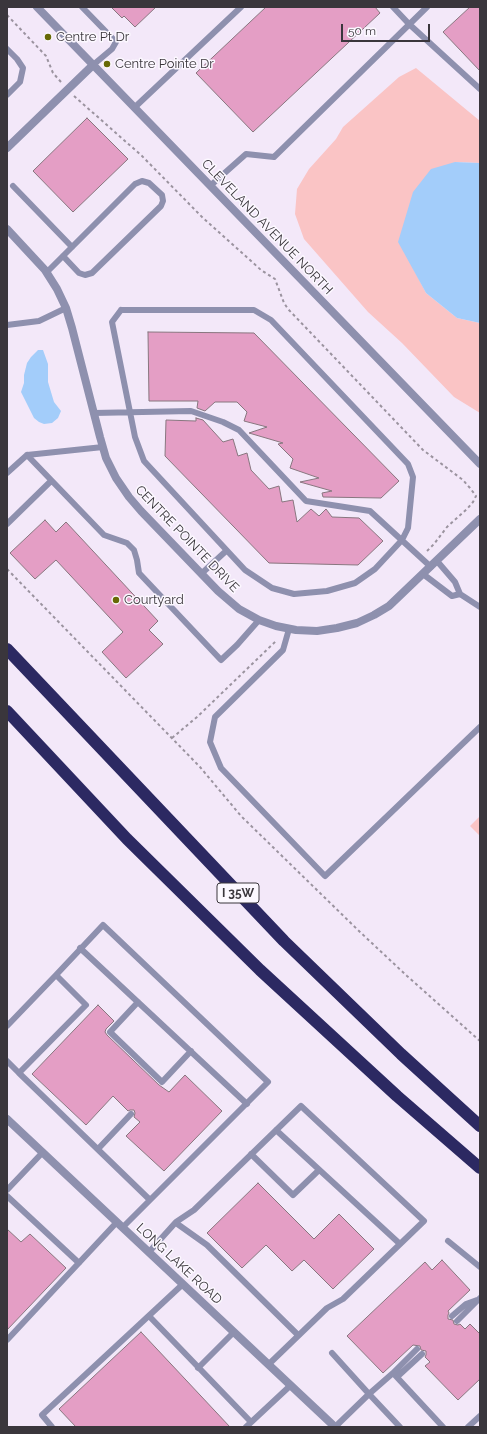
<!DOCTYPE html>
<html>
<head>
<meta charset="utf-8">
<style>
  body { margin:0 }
  #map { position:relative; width:487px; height:1434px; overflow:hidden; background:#f3e8f9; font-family:Raleway,sans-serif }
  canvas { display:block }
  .frame { position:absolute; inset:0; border:8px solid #3a363c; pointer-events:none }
  .scale { position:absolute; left:341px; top:24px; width:89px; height:18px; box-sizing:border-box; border:2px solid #3a363c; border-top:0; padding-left:5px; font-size:12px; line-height:14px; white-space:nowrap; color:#3a363c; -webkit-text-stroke:3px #fcf8ff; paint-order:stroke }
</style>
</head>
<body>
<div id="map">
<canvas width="487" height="1434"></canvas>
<div class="frame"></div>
<div class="scale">50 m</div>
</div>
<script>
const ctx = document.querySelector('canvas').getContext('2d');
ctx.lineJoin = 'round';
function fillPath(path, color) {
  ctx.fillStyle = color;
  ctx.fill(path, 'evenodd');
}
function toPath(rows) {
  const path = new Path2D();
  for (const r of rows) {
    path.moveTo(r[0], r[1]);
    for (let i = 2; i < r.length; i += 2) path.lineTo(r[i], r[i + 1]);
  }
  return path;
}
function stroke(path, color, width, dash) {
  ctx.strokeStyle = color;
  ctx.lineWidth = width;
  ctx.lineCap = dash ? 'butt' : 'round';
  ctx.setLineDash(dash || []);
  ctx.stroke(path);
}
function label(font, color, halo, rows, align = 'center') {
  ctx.font = font + ' Raleway,sans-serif';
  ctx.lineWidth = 3;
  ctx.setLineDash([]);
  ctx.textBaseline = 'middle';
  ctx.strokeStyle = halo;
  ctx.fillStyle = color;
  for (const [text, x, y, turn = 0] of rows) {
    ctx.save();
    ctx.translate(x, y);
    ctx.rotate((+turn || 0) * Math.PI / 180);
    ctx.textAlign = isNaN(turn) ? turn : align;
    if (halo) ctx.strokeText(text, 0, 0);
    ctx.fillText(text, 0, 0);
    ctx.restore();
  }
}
const green = toPath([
  [416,68,480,121,480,163,455,162,413,268,426,293,457,318,480,323,480,413,454,397,402,343,368,312,304,239,295,214,297,189,309,169,336,139,343,127,399,77],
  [480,816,480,836,470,826]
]);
const water = toPath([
  [455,162,480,163,480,323,457,318,426,293,398,242,413,192,431,169],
  [38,350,43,350,48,364,48,382,54,402,61,411,58,418,52,423,44,424,39,422,34,418,21,392,24,383,24,375,27,363,31,357]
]);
const building = toPath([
  [111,7,156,7,135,27,124,16,122,18,111,7],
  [266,7,375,7,380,13,253,132,196,73,266,7],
  [470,7,480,7,480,71,443,32,470,7],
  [87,118,128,159,73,212,33,171,87,118],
  [148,332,254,333,399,481,381,498,323,497,322,493,332,491,300,482,319,478,290,468,293,459,278,444,283,443,249,433,267,427,244,421,247,412,237,402,215,402,205,411,197,408,198,401,149,401,148,332],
  [196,418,203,420,223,442,233,439,238,456,247,453,251,470,269,489,279,486,282,502,293,500,297,522,311,509,319,516,326,509,332,517,359,518,383,541,358,565,269,563,165,456,166,420,196,421,196,418],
  [45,520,56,532,66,522,158,621,149,630,163,644,126,678,102,652,123,632,56,560,35,579,10,553,45,520],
  [98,1005,114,1021,106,1029,105,1032,107,1035,159,1085,169,1092,185,1075,222,1111,164,1171,126,1136,140,1122,134,1117,135,1113,134,1110,130,1110,128,1111,113,1096,86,1125,32,1074,98,1005],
  [258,1183,314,1239,339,1214,374,1249,333,1289,304,1260,292,1271,266,1245,242,1268,207,1233,258,1183],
  [7,1229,21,1242,30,1234,66,1268,7,1330,7,1229],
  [442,1260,470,1290,448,1311,449,1313,448,1315,448,1319,453,1320,454,1324,458,1325,460,1324,465,1329,470,1324,480,1334,480,1379,458,1400,425,1366,430,1362,425,1357,426,1355,426,1351,421,1350,420,1346,413,1345,383,1373,347,1336,425,1262,432,1270,442,1260],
  [141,1332,230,1427,76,1427,59,1409,141,1332]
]);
const path = toPath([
  [7,15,46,56,53,73,61,82],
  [74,96,142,156,203,218,261,270,275,279,284,303,288,309,423,450,463,480,470,488,476,496,473,502,467,509,447,527,434,544,427,551],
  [7,569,200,767,241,816,360,932,407,976,480,1041],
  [172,738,197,717,276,641]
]);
const service = toPath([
  [82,7,116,42,112,49,93,65],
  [393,7,409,24,480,89],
  [7,49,17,59,23,68,20,82,7,95],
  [134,108,241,7],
  [13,186,72,247],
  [210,186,246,154,274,157,427,7],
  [47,272,135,184,142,181,149,183,162,195,163,201,161,206,92,273,85,275,79,273,63,256],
  [121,310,254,310,271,320,408,464,413,477,408,528,402,540,375,569,355,583,327,591,294,594,272,588,245,570,144,461,135,437,112,322,121,310],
  [7,325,39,321,66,308],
  [94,413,191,411,223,422,239,430,306,501,370,511,431,567],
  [103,447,27,455,104,535,127,543,134,550,137,560,139,573,221,660,237,645,259,620],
  [7,473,27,455],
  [7,524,51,481],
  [437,561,455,582,460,594,480,607],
  [201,574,226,551],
  [423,574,452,596,460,594],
  [289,629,283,650,215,717,210,742,221,768,325,876,480,727],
  [80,948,247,1104],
  [56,975,103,925,268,1082,123,1227],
  [138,1002,110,1032,162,1082,191,1051],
  [7,1026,56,975,86,1005,19,1073,7,1061],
  [19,1073,149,1199],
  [276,1130,400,1244],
  [98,1149,131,1114],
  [251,1154,293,1195,319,1170],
  [7,1190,43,1152],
  [7,1196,79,1263],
  [176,1223,207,1245,298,1335],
  [448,1241,480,1267],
  [149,1252,176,1222,194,1210,301,1106,424,1221,343,1299,327,1308,269,1364],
  [149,1316,251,1422],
  [452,1316,466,1304,477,1300],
  [457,1321,480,1298],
  [7,1340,117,1222],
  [332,1353,369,1394,393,1373,443,1427],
  [198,1368,234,1332],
  [393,1373,417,1349],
  [397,1377,422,1354],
  [52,1427,42,1415,183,1284],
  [246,1427,291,1385],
  [335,1427,369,1394,400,1427],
  [468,1427,480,1416]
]);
const tertiary = toPath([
  [37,7,480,464],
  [7,148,93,65],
  [7,229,45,270,57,289,66,308,72,328,100,437,106,458,116,478,129,497,141,511,218,591,239,609,259,620,276,626,296,630,317,631,337,628,357,623,374,615,389,606,480,519],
  [7,1119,335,1427]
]);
const motorway = toPath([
  [7,649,284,941,401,1054,480,1126],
  [7,711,127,839,260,970,397,1096,480,1168]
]);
const markers = [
  [48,37,4,"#676906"],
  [107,64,4,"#676906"],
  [116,600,4,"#676906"]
];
const shields = [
  [238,893,42]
];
const shieldNames = [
  ["I 35W",238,893]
];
const poiNames = [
  ["Centre Pt Dr",56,37],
  ["Centre Pointe Dr",115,64],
  ["Courtyard",124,600]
];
const streetNames = [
  ["CLEVELAND AVENUE NORTH",267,227,46],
  ["CENTRE POINTE DRIVE",187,539,46],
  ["LONG LAKE ROAD",179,1264,43]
];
fillPath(green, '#fac4c5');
fillPath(water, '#a3cdfa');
fillPath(building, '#e49ec5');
stroke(building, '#88767f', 1);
stroke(path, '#9b939f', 2, [3, 3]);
stroke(service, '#8e90ae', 6);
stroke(tertiary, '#8e90ae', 8);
stroke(motorway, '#2c2962', 12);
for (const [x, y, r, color] of markers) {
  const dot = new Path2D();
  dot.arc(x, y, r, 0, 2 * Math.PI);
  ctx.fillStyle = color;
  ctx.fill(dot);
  stroke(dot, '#fcf8ff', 1.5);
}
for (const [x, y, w] of shields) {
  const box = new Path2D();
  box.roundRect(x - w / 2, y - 10, w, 20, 3);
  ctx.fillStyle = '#fcf8ff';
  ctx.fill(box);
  stroke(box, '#3a363c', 1);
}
label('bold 12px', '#3a363c', null, shieldNames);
label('13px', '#3a363c', '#fcf8ff', poiNames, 'left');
label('13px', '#3a363c', '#fcf8ff', streetNames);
</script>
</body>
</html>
